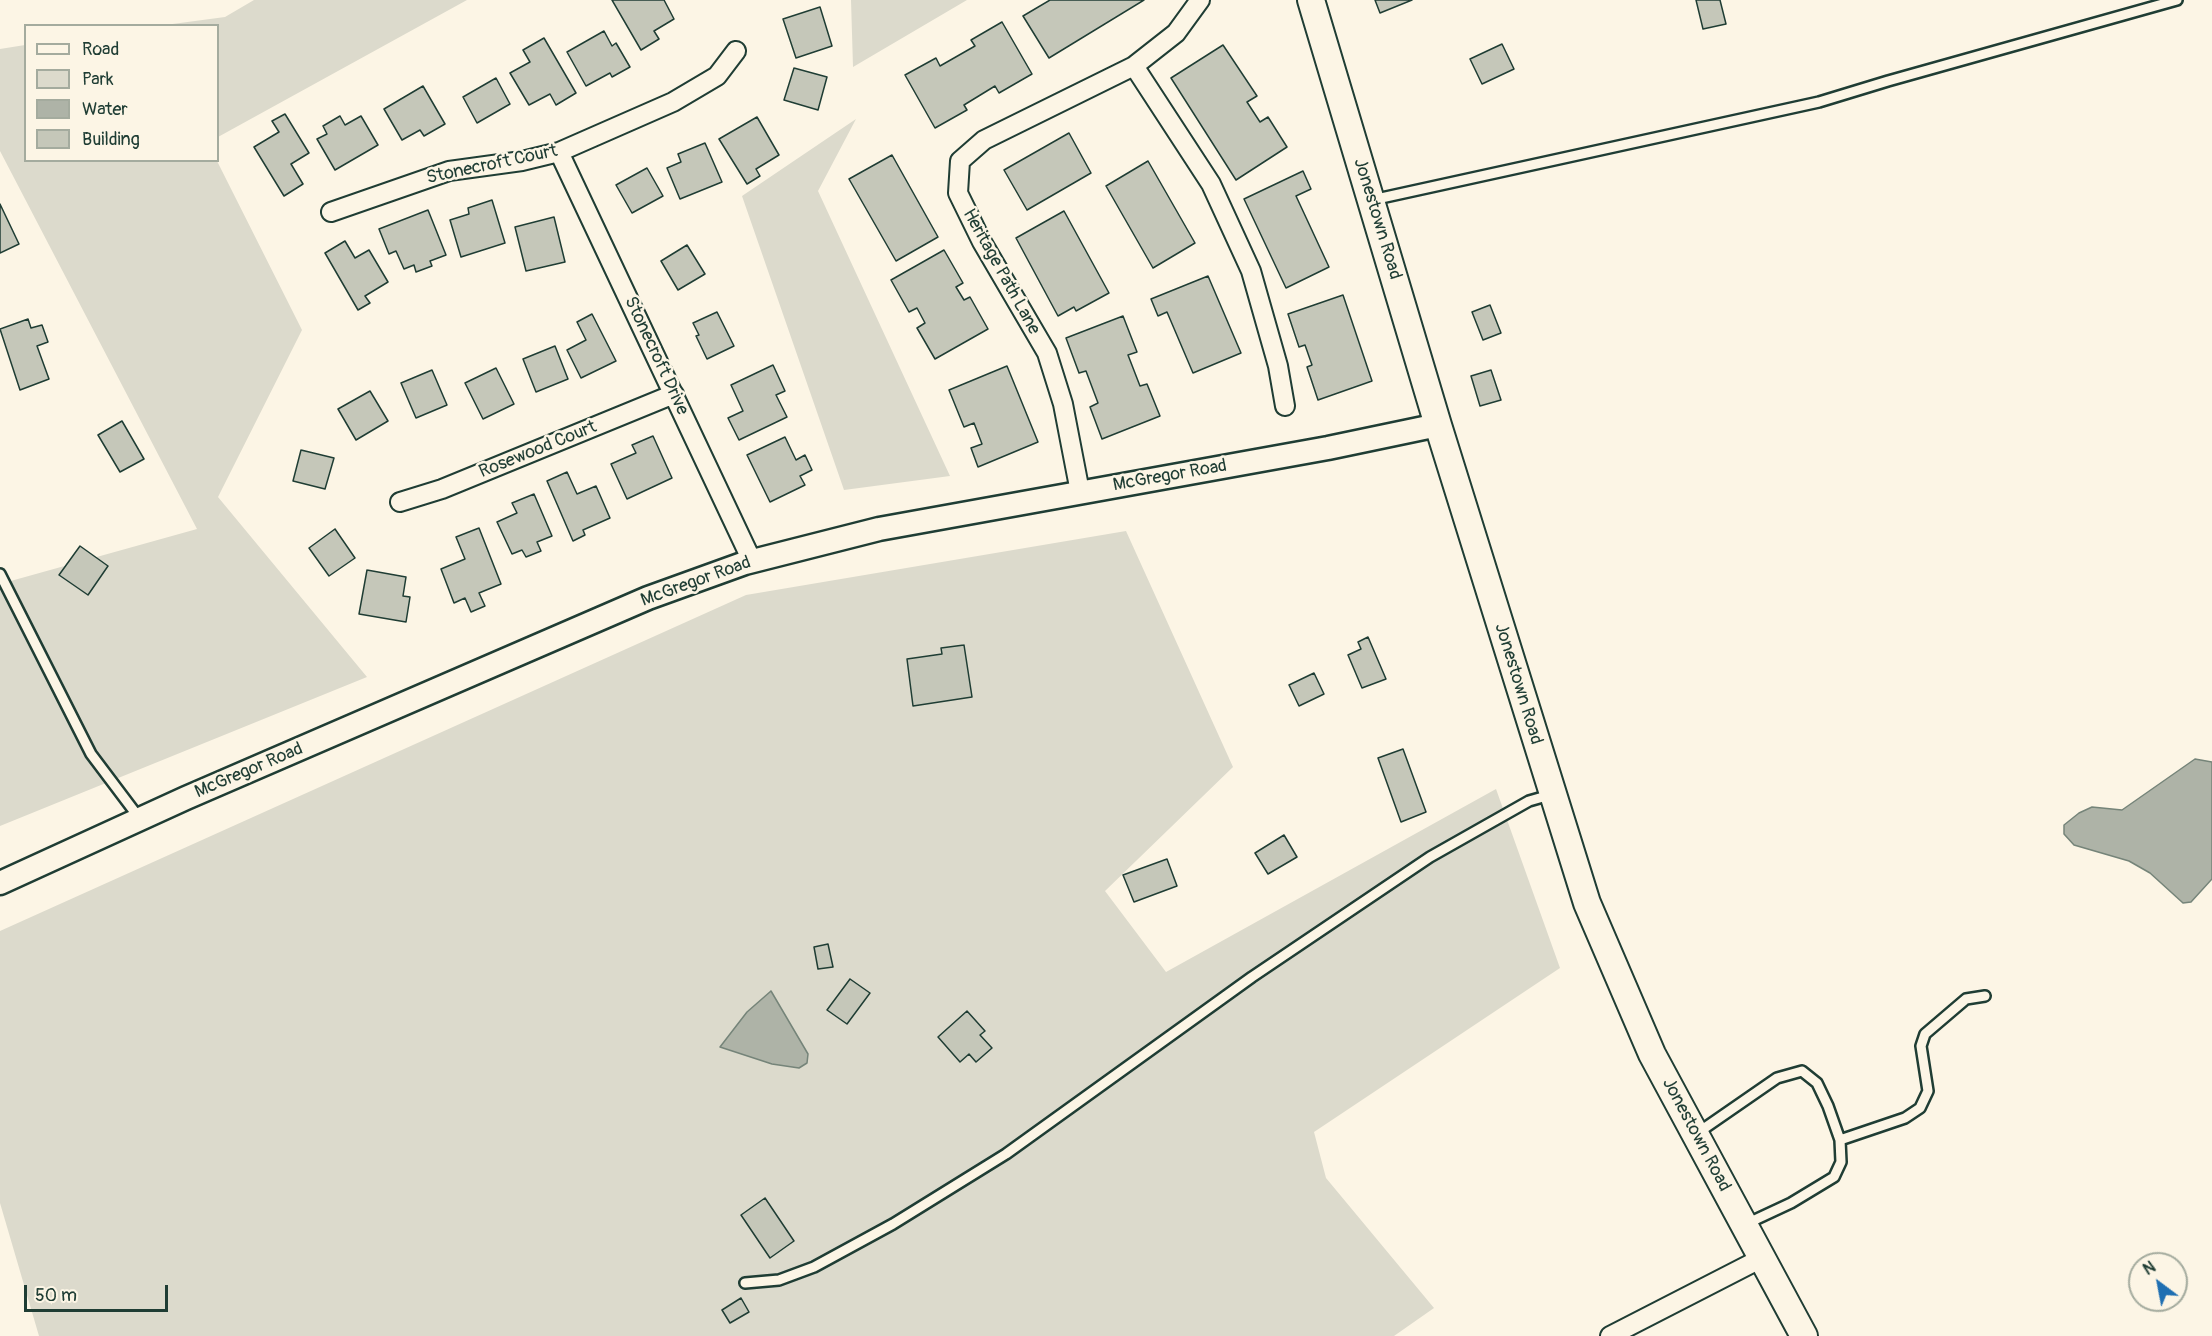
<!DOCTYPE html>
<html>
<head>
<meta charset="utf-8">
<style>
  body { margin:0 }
  #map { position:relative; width:2212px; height:1336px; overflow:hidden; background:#fcf5e5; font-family:Pangolin,sans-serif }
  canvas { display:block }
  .legend { position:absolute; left:24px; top:24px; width:195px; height:138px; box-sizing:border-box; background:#fcf5e5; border:2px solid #a4ab9e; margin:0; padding:8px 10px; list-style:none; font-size:18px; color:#1f3d34 }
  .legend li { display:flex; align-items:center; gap:12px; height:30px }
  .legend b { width:30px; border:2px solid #a4ab9e }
  .north { position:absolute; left:2128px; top:1252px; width:60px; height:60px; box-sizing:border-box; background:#fcf5e5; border:2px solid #a4ab9e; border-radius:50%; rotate:328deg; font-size:16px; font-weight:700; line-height:24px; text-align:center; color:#1f3d34 }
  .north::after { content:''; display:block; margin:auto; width:21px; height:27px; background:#1f6fb2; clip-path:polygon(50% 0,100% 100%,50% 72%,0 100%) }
  .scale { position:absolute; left:24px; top:1285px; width:144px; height:27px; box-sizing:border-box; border:3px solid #1f3d34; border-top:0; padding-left:8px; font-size:18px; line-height:21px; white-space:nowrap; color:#1f3d34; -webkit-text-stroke:4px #fcf5e5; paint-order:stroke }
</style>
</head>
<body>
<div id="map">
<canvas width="2212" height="1336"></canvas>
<ul class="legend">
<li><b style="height:8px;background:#fcf5e5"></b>Road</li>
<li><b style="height:16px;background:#dcdacc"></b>Park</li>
<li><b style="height:16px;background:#aeb3a7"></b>Water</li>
<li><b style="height:16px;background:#c5c7b9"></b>Building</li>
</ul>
<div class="north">N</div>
<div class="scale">50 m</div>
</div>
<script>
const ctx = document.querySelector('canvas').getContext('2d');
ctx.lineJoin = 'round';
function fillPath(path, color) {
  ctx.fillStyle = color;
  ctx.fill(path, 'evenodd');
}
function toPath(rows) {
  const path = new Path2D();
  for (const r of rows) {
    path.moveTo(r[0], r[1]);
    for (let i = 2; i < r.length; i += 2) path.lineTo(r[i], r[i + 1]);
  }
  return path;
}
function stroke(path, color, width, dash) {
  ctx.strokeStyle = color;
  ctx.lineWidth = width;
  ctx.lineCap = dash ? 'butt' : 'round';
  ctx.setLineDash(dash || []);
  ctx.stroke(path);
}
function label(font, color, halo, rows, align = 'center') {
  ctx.font = font + ' Pangolin,sans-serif';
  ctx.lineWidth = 5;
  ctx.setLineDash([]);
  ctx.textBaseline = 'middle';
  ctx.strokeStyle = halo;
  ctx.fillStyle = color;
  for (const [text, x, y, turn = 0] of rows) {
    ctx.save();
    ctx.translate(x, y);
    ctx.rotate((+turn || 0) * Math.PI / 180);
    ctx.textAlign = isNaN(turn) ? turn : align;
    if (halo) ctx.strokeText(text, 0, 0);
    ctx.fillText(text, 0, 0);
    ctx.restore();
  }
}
const green = toPath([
  [254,0,467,0,218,137,218,26,165,25,225,17],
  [851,0,967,0,853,67],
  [25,45,26,160,217,161,302,330,218,497,367,677,0,826,0,584,197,529,0,151,0,49],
  [856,119,818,191,950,476,844,490,742,196],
  [1126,531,1233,767,1105,891,1166,972,1496,789,1560,968,1314,1132,1326,1178,1434,1308,1394,1336,39,1336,0,1203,0,931,746,595]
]);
const water = toPath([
  [2195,759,2212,762,2212,879,2191,902,2183,903,2150,873,2129,861,2074,845,2064,834,2064,825,2079,813,2092,807,2122,810,2195,759],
  [771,991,808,1054,807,1063,799,1068,772,1064,720,1047,747,1012,771,991]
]);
const building = toPath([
  [612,0,664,0,674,19,654,31,659,39,641,50,612,0],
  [1050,0,1144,0,1049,58,1023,16,1050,0],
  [1375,0,1412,0,1380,13,1375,0],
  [1696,0,1720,0,1726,24,1703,29,1696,0],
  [820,7,832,46,796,58,783,19,820,7],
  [1002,22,1032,74,999,93,995,86,964,105,967,110,935,128,905,75,936,58,940,66,975,46,971,40,1002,22],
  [604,31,612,46,616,43,630,67,612,77,610,73,586,86,567,52,604,31],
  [544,38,576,93,556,105,550,94,529,105,510,73,530,62,523,50,544,38],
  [1502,44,1514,69,1482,84,1470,59,1502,44],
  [1223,45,1257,96,1247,102,1260,122,1268,117,1287,147,1236,180,1171,78,1223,45],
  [794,68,827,77,818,110,784,100,794,68],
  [496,78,510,104,477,123,463,97,496,78],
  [423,86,445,124,424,136,420,130,402,140,384,109,423,86],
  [285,114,309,153,291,164,303,184,284,196,254,147,279,132,272,121,285,114],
  [340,116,345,125,361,116,378,145,335,170,317,139,327,134,323,126,340,116],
  [757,117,779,155,756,169,760,176,747,184,719,139,757,117],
  [1069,133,1091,173,1027,210,1004,170,1069,133],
  [705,143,722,182,680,199,667,168,681,162,678,154,705,143],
  [892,155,938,237,896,261,849,179,892,155],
  [1148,161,1195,243,1153,268,1106,186,1148,161],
  [647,168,663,196,632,213,616,185,647,168],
  [1303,171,1311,189,1296,196,1329,267,1286,288,1244,199,1303,171],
  [492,200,505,243,461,257,450,220,469,214,468,208,492,200],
  [0,204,19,244,0,253,0,204],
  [428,210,446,255,430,261,432,266,416,272,414,265,404,269,396,251,389,254,379,229,428,210],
  [1064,211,1109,293,1076,311,1074,307,1058,316,1016,238,1064,211],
  [554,217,565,262,526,271,515,227,554,217],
  [345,241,355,258,369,250,388,282,365,296,370,303,358,310,325,253,345,241],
  [687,245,705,274,678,290,661,261,687,245],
  [944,250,963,283,956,287,964,300,970,297,988,329,935,359,917,328,925,323,917,308,909,312,891,280,944,250],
  [1208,276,1241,353,1193,373,1167,312,1158,316,1151,299,1208,276],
  [1343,295,1372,381,1318,400,1307,367,1312,365,1305,345,1299,347,1288,314,1343,295],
  [1490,305,1501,333,1483,340,1472,312,1490,305],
  [717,312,734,346,707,359,696,336,699,335,693,323,717,312],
  [592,314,616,361,581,378,567,350,586,340,577,322,592,314],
  [1123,316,1137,352,1128,355,1140,386,1147,384,1160,416,1102,439,1090,407,1098,403,1086,371,1079,373,1066,338,1123,316],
  [28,319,31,328,42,325,48,342,37,346,49,379,20,390,0,329,28,319],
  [555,346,568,379,536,392,523,359,555,346],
  [773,365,785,391,776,395,787,417,739,440,728,418,743,411,731,385,773,365],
  [1007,366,1038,442,978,467,971,448,982,444,974,423,964,427,949,390,1007,366],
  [496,368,514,404,483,419,465,383,496,368],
  [432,370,447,405,416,418,401,383,432,370],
  [1491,370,1501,400,1480,406,1471,376,1491,370],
  [370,391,388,421,356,440,338,409,370,391],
  [122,421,144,459,120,472,98,435,122,421],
  [653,436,672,478,627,499,611,464,636,453,632,445,653,436],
  [785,437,796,460,805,455,812,470,800,476,805,485,770,502,747,455,785,437],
  [301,450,334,458,325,489,293,481,301,450],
  [567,472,577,494,596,486,610,518,583,530,585,535,573,541,547,481,567,472],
  [534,494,552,536,537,542,541,551,526,557,522,550,512,554,497,522,517,513,512,503,534,494],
  [479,528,501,584,479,593,485,606,471,612,465,598,454,603,441,569,465,559,456,537,479,528],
  [335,529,355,558,329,576,309,548,335,529],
  [80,546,108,566,88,595,59,575,80,546],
  [367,570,406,577,403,596,410,597,406,622,359,614,367,570],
  [1368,637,1386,679,1362,688,1348,655,1361,649,1358,642,1368,637],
  [964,645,972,697,913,706,907,659,942,654,941,648,964,645],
  [1314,673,1324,694,1299,706,1289,685,1314,673],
  [1403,749,1426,812,1401,822,1378,758,1403,749],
  [1284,835,1297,857,1268,874,1255,853,1284,835],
  [1167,859,1177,886,1134,902,1123,875,1167,859],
  [828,944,833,967,818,969,814,947,828,944],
  [850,979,870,993,847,1024,827,1010,850,979],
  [967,1011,985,1031,980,1035,992,1048,976,1062,969,1054,960,1062,938,1037,967,1011],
  [765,1198,794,1241,770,1258,741,1215,765,1198],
  [741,1298,749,1312,730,1323,722,1310,741,1298]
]);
const service = toPath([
  [1372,200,1819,102,1888,81,2177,0],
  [0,574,91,754,140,819],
  [1696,1134,1777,1078,1802,1071,1817,1083,1828,1106,1840,1140,1841,1162,1834,1177,1791,1203,1746,1224],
  [1840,1140,1905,1118,1920,1108,1928,1091,1921,1046,1925,1034,1966,999,1985,996],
  [745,1283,779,1280,814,1267,893,1224,1006,1154,1252,977,1430,857,1529,801,1550,795]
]);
const minor = toPath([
  [1134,66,1211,184,1251,271,1278,366,1285,406],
  [559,152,752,561],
  [331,212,449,171,522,161,559,152,673,102,717,76,736,51],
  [1080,492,1063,404,1047,353,982,242,958,193,960,161,984,140,1134,66,1176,33,1200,0],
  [400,502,442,489,674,394],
  [1610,1336,1762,1258]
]);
const tertiary = toPath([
  [0,883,186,798,648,598,745,563,879,529,1328,448,1438,425]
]);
const secondary = toPath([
  [1311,0,1438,425,1587,903,1652,1054,1804,1336]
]);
const streetNames = [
  ["Stonecroft Court",492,165,-12],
  ["Jonestown Road",1377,219,73],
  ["Heritage Path Lane",1001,272,61],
  ["Stonecroft Drive",656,356,65],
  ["Rosewood Court",538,450,-22],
  ["McGregor Road",1170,476,-10],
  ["McGregor Road",696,582,-20],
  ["Jonestown Road",1518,684,73],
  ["McGregor Road",249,771,-23],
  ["Jonestown Road",1696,1135,62]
];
fillPath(green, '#dcdacc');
fillPath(water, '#aeb3a7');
stroke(water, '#758479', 1.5);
fillPath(building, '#c5c7b9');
stroke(building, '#1f3d34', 1.5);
stroke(service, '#1f3d34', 14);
stroke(minor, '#1f3d34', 22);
stroke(tertiary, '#1f3d34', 27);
stroke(secondary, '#1f3d34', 30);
stroke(service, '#fcf5e5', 9);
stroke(minor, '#fcf5e5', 18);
stroke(tertiary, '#fcf5e5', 22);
stroke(secondary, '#fcf5e5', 26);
label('18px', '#1f3d34', '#fcf5e5', streetNames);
</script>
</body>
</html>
